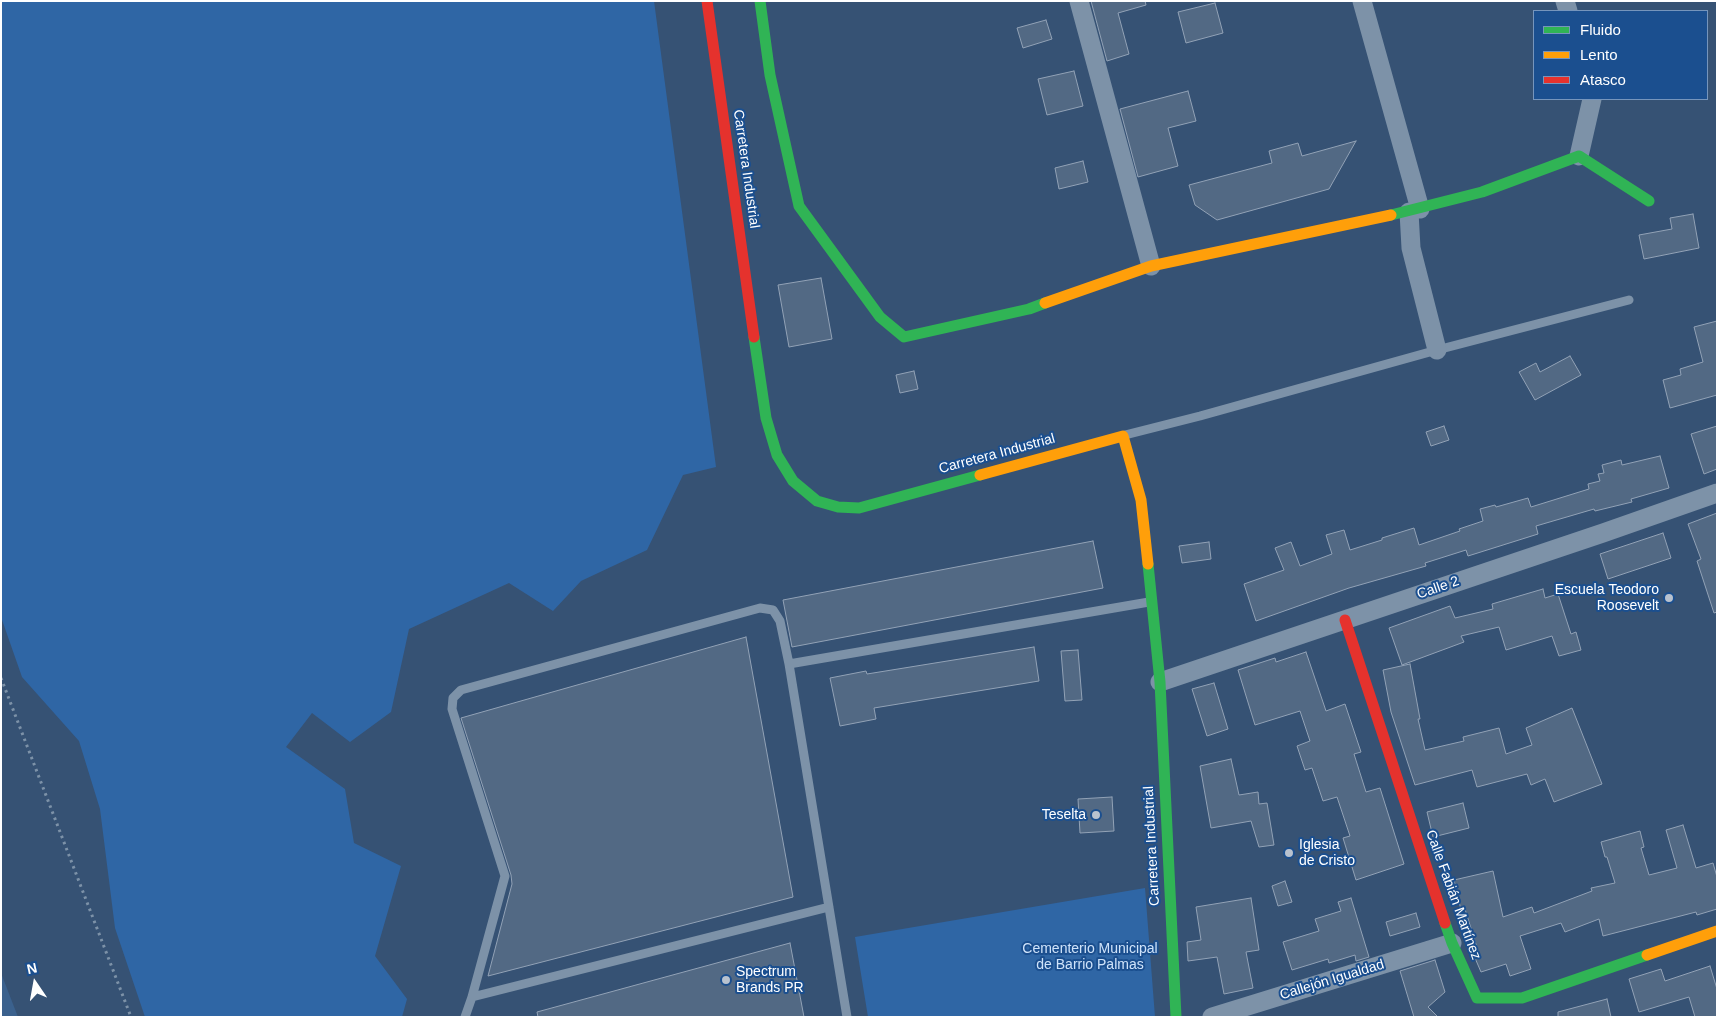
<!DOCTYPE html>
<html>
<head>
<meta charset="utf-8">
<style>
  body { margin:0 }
  #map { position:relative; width:1718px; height:1018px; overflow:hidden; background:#365274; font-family:Helvetica,sans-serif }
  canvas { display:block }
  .frame { position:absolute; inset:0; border:2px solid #fff; pointer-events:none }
  .legend { position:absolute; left:1533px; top:10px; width:175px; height:90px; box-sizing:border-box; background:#1b4f8f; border:1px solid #7695bc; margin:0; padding:6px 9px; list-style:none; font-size:15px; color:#fff }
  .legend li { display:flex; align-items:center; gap:10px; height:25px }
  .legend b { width:25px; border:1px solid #7695bc }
  .north { position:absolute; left:10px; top:958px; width:50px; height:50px; -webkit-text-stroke:4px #1b4f8f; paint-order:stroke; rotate:348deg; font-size:14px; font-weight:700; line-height:20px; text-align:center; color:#fff }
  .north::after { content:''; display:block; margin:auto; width:18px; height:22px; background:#fff; clip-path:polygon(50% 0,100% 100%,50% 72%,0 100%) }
</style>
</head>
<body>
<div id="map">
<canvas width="1718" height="1018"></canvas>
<div class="frame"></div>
<ul class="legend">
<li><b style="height:6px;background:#30b455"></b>Fluido</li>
<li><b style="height:6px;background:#ff9f0a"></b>Lento</li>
<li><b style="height:6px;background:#e5322d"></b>Atasco</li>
</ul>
<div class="north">N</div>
</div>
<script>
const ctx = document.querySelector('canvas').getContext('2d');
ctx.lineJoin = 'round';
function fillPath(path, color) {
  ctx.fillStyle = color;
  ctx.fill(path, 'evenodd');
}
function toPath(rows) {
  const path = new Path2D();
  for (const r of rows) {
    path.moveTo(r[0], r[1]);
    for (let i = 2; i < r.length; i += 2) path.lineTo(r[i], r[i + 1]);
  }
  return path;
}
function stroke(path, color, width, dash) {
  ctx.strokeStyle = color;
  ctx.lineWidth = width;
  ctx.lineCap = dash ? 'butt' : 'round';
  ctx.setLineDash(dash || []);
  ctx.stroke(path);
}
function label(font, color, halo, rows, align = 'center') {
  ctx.font = font + ' Helvetica,sans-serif';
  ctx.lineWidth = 4;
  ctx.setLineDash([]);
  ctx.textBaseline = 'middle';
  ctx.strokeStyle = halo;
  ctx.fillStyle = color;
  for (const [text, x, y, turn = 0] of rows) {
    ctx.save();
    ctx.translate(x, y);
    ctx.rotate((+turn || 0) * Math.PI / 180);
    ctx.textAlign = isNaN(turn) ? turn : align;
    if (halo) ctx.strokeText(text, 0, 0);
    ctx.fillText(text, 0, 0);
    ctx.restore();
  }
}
const green = toPath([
  [1,1,654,1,716,467,683,475,647,550,581,581,553,611,509,583,409,629,391,712,350,742,312,713,286,747,345,789,354,843,401,866,375,956,407,999,402,1017,145,1017,115,928,100,809,79,741,22,677,1,617],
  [1145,888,1155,1017,868,1017,855,937]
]);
const water = toPath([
  [1,973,18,1017,1,1017]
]);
const building = toPath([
  [1091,1,1145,1,1146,5,1118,13,1129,54,1107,61,1091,1],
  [1215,3,1223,33,1186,43,1178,12,1215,3],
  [1046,20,1052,39,1023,48,1017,28,1046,20],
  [1074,71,1083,106,1047,115,1038,79,1074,71],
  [1188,91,1196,121,1168,128,1178,166,1138,177,1120,109,1188,91],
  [1356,141,1329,189,1217,220,1195,205,1189,185,1272,163,1269,151,1298,143,1302,156,1356,141],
  [1083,161,1088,182,1059,189,1055,168,1083,161],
  [1693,214,1699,248,1644,259,1639,235,1672,229,1670,218,1693,214],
  [821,278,832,339,789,347,778,285,821,278],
  [1717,321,1717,395,1670,408,1663,380,1681,375,1680,369,1703,362,1694,327,1717,321],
  [1570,356,1581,375,1535,400,1519,372,1536,363,1540,372,1570,356],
  [914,371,918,389,900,393,896,375,914,371],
  [1444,426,1449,440,1431,446,1426,432,1444,426],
  [1717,426,1717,469,1704,474,1691,434,1717,426],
  [1660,456,1669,488,1631,499,1632,502,1595,511,1594,509,1536,526,1538,534,1468,556,1466,550,1425,563,1426,566,1349,588,1256,621,1244,584,1284,570,1275,548,1291,542,1300,566,1332,554,1326,535,1344,530,1350,550,1382,540,1382,538,1414,528,1419,545,1460,531,1459,529,1483,521,1480,509,1495,505,1496,507,1528,498,1531,507,1589,489,1588,484,1600,481,1598,474,1604,473,1602,465,1621,460,1622,465,1660,456],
  [1717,513,1717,612,1714,613,1697,561,1701,559,1688,524,1717,513],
  [1663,533,1671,558,1608,579,1600,554,1663,533],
  [1093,541,1103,588,792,647,783,600,1093,541],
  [1209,542,1211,559,1182,563,1179,546,1209,542],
  [1543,589,1545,598,1558,594,1571,634,1576,632,1581,650,1559,656,1552,636,1506,650,1499,627,1461,636,1464,642,1402,665,1389,628,1450,606,1455,618,1493,609,1492,604,1543,589],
  [746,637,793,897,488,976,512,884,511,875,461,718,746,637],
  [1034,647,1039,681,874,708,876,719,840,726,830,678,866,671,867,674,1034,647],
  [1078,650,1082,700,1065,701,1061,651,1078,650],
  [1306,652,1326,711,1345,704,1361,752,1354,754,1366,792,1380,788,1404,864,1356,880,1343,838,1350,836,1337,797,1323,801,1312,768,1305,770,1297,746,1310,741,1300,711,1255,725,1238,670,1275,658,1276,662,1306,652],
  [1410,664,1420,719,1418,719,1425,750,1464,741,1463,737,1499,728,1506,754,1532,745,1526,728,1572,708,1602,784,1554,802,1545,779,1531,785,1527,774,1477,787,1472,770,1415,785,1391,712,1383,670,1410,664],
  [1214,683,1228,729,1207,736,1192,689,1214,683],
  [1231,759,1239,795,1258,792,1259,804,1267,803,1274,845,1259,847,1251,821,1211,828,1200,766,1231,759],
  [1112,797,1114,831,1080,833,1078,799,1112,797],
  [1463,803,1469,828,1433,837,1427,812,1463,803],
  [1683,825,1696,868,1713,863,1717,877,1717,909,1697,915,1696,912,1603,936,1599,919,1565,932,1561,923,1520,936,1531,969,1510,976,1506,964,1481,972,1475,958,1476,955,1479,954,1465,909,1461,910,1454,880,1493,871,1503,917,1532,907,1534,913,1592,891,1591,888,1615,883,1607,857,1605,857,1601,842,1640,831,1644,847,1641,848,1649,875,1677,868,1666,830,1683,825],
  [1285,881,1292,902,1278,906,1272,886,1285,881],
  [1251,898,1259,950,1246,952,1253,988,1224,994,1217,957,1188,961,1187,942,1201,940,1196,907,1251,898],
  [1351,898,1369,957,1356,961,1355,955,1329,963,1328,959,1292,970,1283,942,1319,931,1315,919,1341,911,1338,902,1351,898],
  [1416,913,1420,927,1390,936,1386,922,1416,913],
  [790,943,804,1017,538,1017,537,1012,790,943],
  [1435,960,1445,992,1428,1007,1438,1017,1414,1017,1400,971,1435,960],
  [1710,966,1717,989,1717,1017,1695,1017,1689,997,1639,1012,1629,979,1661,969,1665,981,1710,966],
  [1607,999,1611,1017,1558,1017,1558,1012,1607,999]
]);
const path = toPath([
  [1,678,131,1017]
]);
const lane = toPath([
  [1125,435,1200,416,1437,350,1629,300],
  [789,664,1149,602],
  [472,997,829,907],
  [465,1017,472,997,505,876,452,709,453,698,461,690,760,608,773,610,780,621,789,664,847,1017]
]);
const street = toPath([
  [1079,1,1151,266],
  [1362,1,1420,209],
  [1565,1,1568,11],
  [1579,156,1592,99],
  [1409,212,1411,248,1437,350],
  [1160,682,1603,533,1717,493],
  [1212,1017,1452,943]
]);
const fast = toPath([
  [760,1,770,75,799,206,880,317,904,337,1029,309,1045,303],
  [1391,215,1482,192,1579,156,1649,201],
  [754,337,766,418,777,455,793,481,817,501,838,507,859,508,980,475],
  [1148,564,1160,682,1176,1017],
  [1445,923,1452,943,1477,998,1522,998,1647,955]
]);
const slow = toPath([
  [1045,303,1151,266,1391,215],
  [980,475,1123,436,1141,500,1148,564],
  [1647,955,1717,931]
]);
const jam = toPath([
  [707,1,754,337],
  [1345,620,1445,923]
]);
const markers = [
  [1669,598,5,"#b9c2ce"],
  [1096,815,5,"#b9c2ce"],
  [1289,853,5,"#b9c2ce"],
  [726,980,5,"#b9c2ce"]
];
const streetNames = [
  ["Carretera Industrial",746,169,82],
  ["Carretera Industrial",997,454,-15],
  ["Calle 2",1438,588,-19],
  ["Carretera Industrial",1152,846,-93],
  ["Calle Fabián Martínez",1453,895,70],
  ["Callejón Igualdad",1332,980,-17]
];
const poiNames = [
  ["Escuela Teodoro",1659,590],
  ["Roosevelt",1659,606],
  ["Teselta",1086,815],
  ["Iglesia",1299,845,"left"],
  ["de Cristo",1299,861,"left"],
  ["Spectrum",736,972,"left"],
  ["Brands PR",736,988,"left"]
];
const parkNames = [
  ["Cementerio Municipal",1090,949],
  ["de Barrio Palmas",1090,965]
];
fillPath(green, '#2f66a5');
fillPath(water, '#3b618d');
fillPath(building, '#526984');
stroke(building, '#92a2b6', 1);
stroke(path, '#7d92a8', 3, [2.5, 4]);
stroke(lane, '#7d92a8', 9);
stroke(street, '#7d92a8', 19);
stroke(fast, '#30b455', 11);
stroke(slow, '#ff9f0a', 11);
stroke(jam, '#e5322d', 11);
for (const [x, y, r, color] of markers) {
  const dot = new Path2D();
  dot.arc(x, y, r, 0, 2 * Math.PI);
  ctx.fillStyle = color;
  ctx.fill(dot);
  stroke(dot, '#1b4f8f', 2);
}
label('14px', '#fff', '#1b4f8f', streetNames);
label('14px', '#fff', '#1b4f8f', poiNames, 'right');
label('14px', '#cfe3fa', '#1b4f8f', parkNames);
</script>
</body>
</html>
